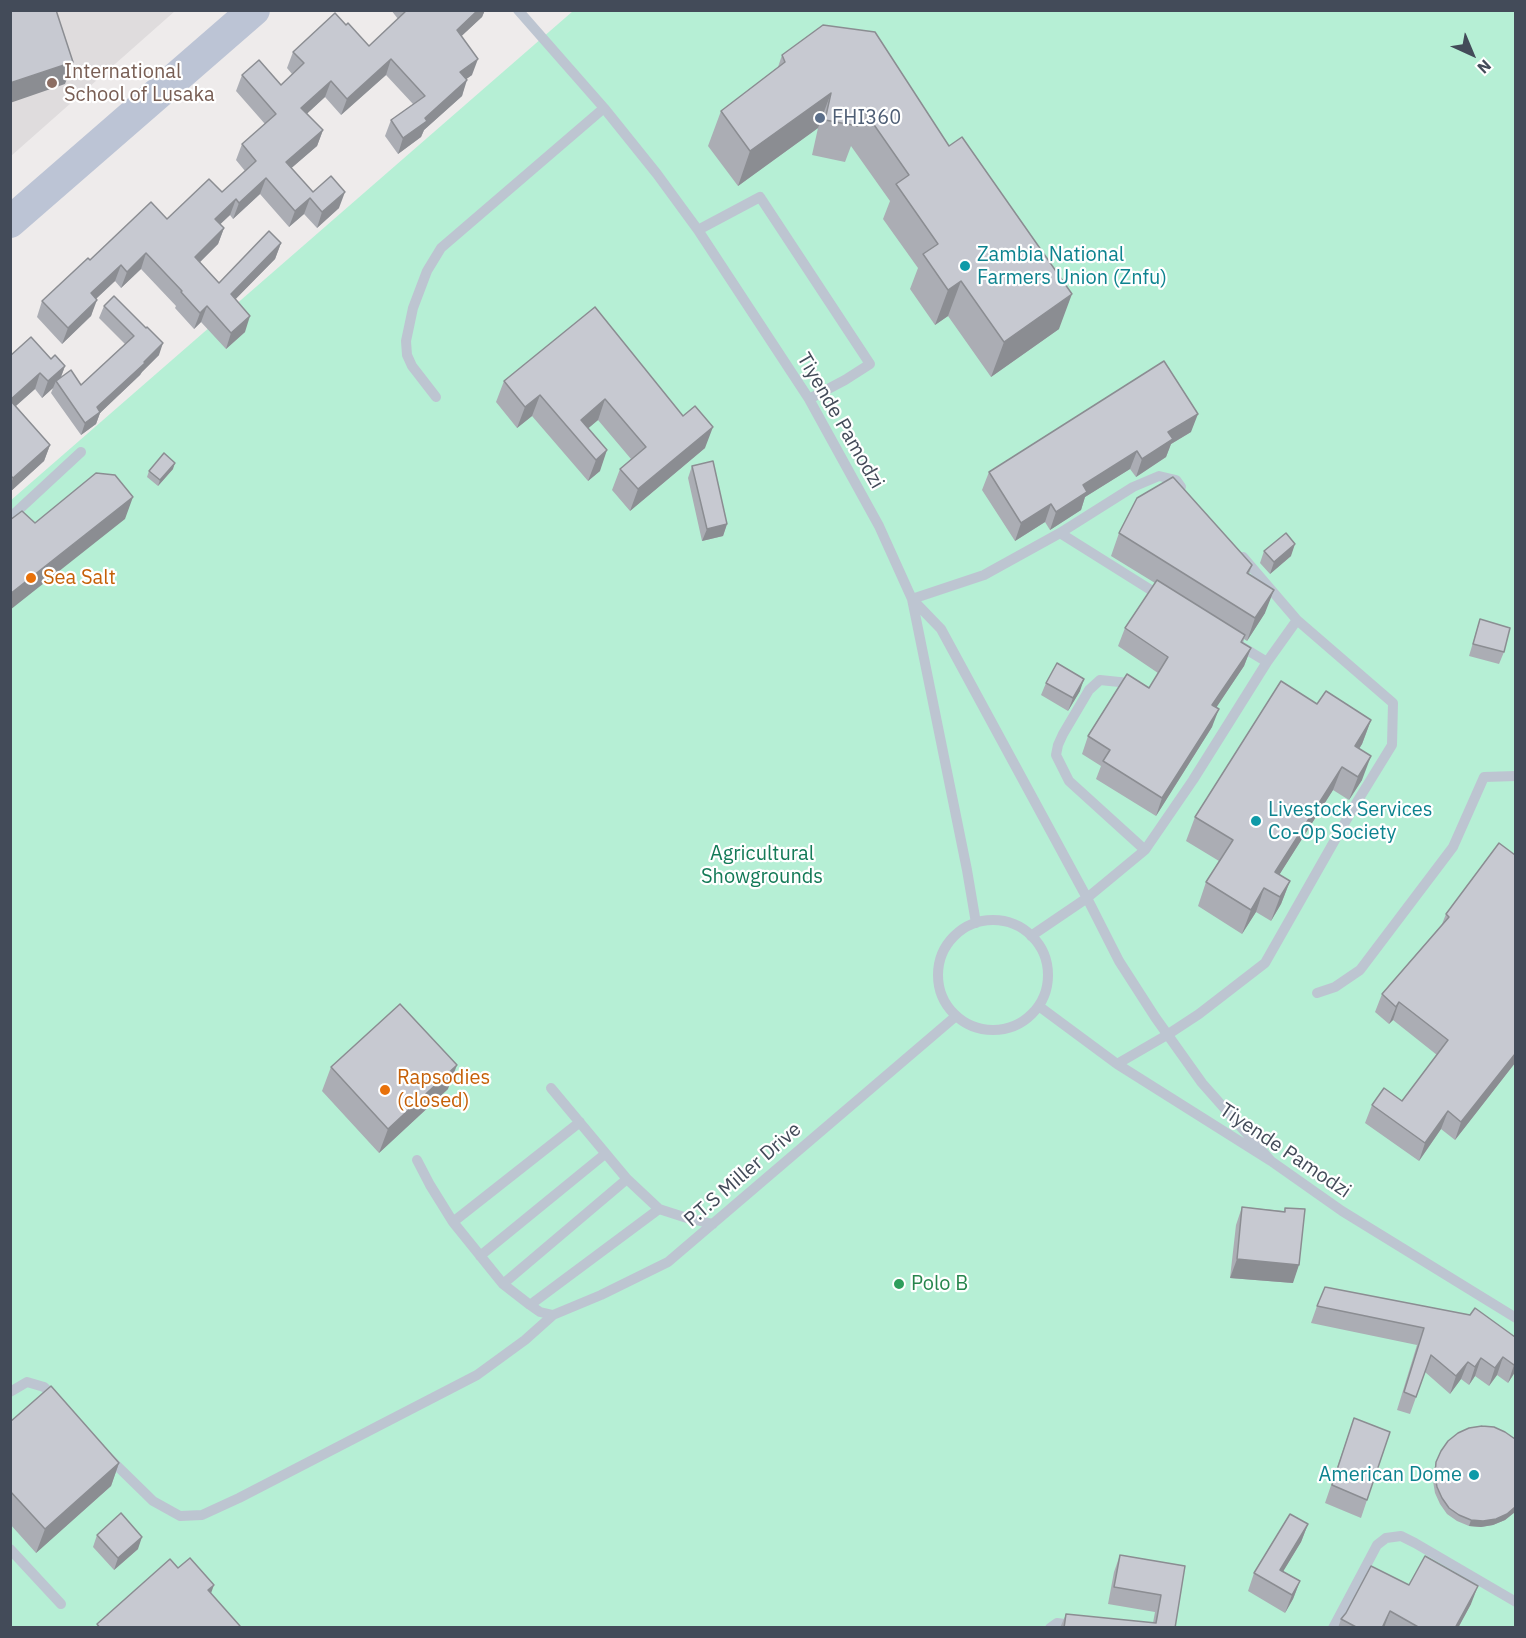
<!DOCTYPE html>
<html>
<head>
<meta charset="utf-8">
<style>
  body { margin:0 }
  #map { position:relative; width:1526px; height:1638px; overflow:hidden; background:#eeebeb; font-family:"IBM Plex Sans",sans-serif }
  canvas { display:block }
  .frame { position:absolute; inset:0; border:12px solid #434b59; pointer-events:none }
  .north { position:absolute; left:1442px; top:24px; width:60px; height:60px; -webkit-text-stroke:4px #fff; paint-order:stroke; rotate:136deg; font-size:16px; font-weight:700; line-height:24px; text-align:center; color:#434b59 }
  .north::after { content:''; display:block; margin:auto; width:21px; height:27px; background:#434b59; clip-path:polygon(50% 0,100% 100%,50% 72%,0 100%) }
</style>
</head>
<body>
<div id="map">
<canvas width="1526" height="1638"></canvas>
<div class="frame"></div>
<div class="north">N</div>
</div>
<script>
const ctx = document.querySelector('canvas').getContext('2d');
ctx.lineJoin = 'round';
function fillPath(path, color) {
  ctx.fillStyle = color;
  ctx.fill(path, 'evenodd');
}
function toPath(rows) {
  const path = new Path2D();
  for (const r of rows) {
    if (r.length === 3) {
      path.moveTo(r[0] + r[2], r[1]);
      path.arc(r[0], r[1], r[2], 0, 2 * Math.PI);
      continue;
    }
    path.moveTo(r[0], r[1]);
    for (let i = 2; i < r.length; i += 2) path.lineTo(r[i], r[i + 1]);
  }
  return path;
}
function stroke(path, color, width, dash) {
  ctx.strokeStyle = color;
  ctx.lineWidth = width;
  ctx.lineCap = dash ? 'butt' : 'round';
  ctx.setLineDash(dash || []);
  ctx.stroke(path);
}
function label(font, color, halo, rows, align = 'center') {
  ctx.font = font + ' "IBM Plex Sans",sans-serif';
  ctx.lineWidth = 4.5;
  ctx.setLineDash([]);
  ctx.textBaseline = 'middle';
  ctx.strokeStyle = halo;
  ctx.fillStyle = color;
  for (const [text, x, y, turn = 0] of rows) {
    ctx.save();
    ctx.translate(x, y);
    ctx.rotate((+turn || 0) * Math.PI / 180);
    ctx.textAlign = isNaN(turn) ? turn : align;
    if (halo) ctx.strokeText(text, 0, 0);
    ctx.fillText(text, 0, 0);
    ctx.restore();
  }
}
const education = toPath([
  [11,11,175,11,11,156]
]);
const green = toPath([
  [573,11,1515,11,1515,1627,11,1627,10,501]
]);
const service = toPath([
  [518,10,604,108,657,174,698,230,809,399,879,526,912,599,967,870,976,923],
  [698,230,760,197,870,364,845,380,809,399],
  [436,397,412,366,407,355,406,341,413,308,427,271,441,248,604,108],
  [10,516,13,515,81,452],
  [1060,533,1162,597],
  [912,599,984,575,1060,533,1133,487,1159,476,1176,480,1181,487],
  [912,599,941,629,1087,898,1119,961,1155,1017,1202,1083,1271,1161],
  [1239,645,1267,662],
  [1129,683,1100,680,1089,690,1063,734,1058,745,1056,755,1069,781,1145,850],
  [993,975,55],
  [1031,936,1087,898,1145,850,1193,780,1267,662,1297,620],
  [1317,993,1335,987,1360,970,1453,847,1484,777,1516,776],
  [1040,1007,1117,1064,1271,1161,1342,1211,1516,1318],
  [1117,1064,1167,1035,1199,1014,1265,963,1352,810,1392,745,1393,703,1297,620,1243,557],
  [551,1088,627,1179,659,1209,687,1218,713,1224],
  [417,1160,430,1185,453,1222,503,1284,530,1305,540,1312,553,1315,601,1295,668,1262,956,1016],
  [453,1222,580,1122],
  [480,1256,605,1154],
  [503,1284,627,1179],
  [530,1305,659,1209],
  [10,1392,27,1382,44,1387,56,1399],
  [108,1457,153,1501,180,1516,202,1515,239,1498,477,1375,525,1340,553,1315],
  [10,1549,61,1604],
  [1050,1628,1057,1623,1094,1628],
  [1333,1628,1377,1545,1386,1538,1401,1536,1415,1543,1516,1602]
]);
const secondary = toPath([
  [10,222,254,10]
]);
const wall = toPath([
  [391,10,485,10,482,17,461,36,472,75,466,79,462,96,424,130,421,137,398,154,385,136,391,120,413,104,386,75,341,115,325,97,307,113,323,130,317,146,291,168,313,192,339,208,317,228,304,214,289,227,260,194,233,219,230,215,220,224,224,228,218,244,200,262,219,283,281,243,275,259,235,299,245,332,226,349,201,322,194,329,175,308,176,306,141,269,121,288,115,281,96,299,91,316,62,344,37,317,42,301,90,260,167,219,222,192,245,171,236,160,242,144,265,124,236,91,242,75,281,85,292,74,287,68,293,52,346,25,369,46,398,19],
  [823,25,1059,329,991,377,948,316,935,325,910,289,918,268,883,219,890,201,851,146,845,162,812,155,818,128,738,186,708,146,721,111,778,67,782,55],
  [104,306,159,355,142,372,140,375,100,413,96,424,81,435,51,393,53,388,42,398,35,389,16,406,50,445,44,461,10,492,10,356,51,359,65,366,61,377,81,385,125,344,99,318],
  [595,307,705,448,630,511,612,490,620,469,631,459,598,420,588,428,600,471,588,481,532,416,517,428,496,402,504,381],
  [1191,432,1171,444,1166,457,1136,477,1130,469,1085,497,1081,510,1050,530,1045,522,1015,541,982,490,989,472],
  [692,466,727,524,723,536,702,541,688,478],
  [173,469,158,486,147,477,149,471],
  [1119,533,1252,565,1249,574,1265,613,1247,641,1244,639,1243,643,1251,648,1244,666,1216,707,1212,727,1156,816,1096,779,1101,766,1082,754,1088,736,1149,688,1158,673,1118,646,1125,628,1155,583,1111,556],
  [1264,551,1291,556,1270,574,1260,563],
  [1480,619,1504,652,1499,664,1469,656],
  [1046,683,1080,691,1068,711,1041,695],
  [1317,704,1371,720,1362,744,1359,749,1362,780,1349,800,1333,790,1279,875,1290,881,1281,904,1271,921,1256,912,1242,934,1198,906,1206,882,1219,861,1186,841,1195,817],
  [1499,843,1515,1063,1455,1140,1441,1129,1419,1161,1365,1123,1372,1105,1402,1101,1437,1055,1393,1020,1389,1024,1375,1012,1382,994,1442,924,1446,914],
  [331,1067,448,1089,379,1153,322,1091],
  [1242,1207,1284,1211,1285,1208,1293,1283,1230,1278,1236,1225],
  [1317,1306,1515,1337,1515,1372,1508,1383,1497,1375,1489,1386,1475,1376,1469,1385,1461,1379,1450,1394,1425,1372,1410,1414,1397,1410,1417,1345,1311,1323],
  [1354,1418,1367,1500,1361,1518,1325,1503],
  [10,1422,119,1463,111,1486,36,1553,10,1524],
  [1441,1451,1515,1512,1505,1520,1493,1525,1481,1527,1469,1526,1457,1521,1447,1514,1440,1504,1435,1493,1433,1481,1434,1469],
  [1308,1524,1301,1542,1283,1571,1300,1581,1293,1599,1285,1613,1248,1591,1254,1573],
  [97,1535,138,1549,114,1570,93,1547],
  [1120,1555,1185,1566,1175,1628,1060,1628,1066,1614,1153,1623,1155,1612,1108,1604,1114,1572],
  [1409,1585,1471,1604,1458,1628,1338,1628,1341,1619]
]);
const shadedWall = toPath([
  [478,10,485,10,482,17,451,46,457,30],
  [391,59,386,75,341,115,347,99],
  [478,59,472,75,454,88,460,72],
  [73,62,65,84,10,103,10,83],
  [467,80,462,96,424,130,421,137,398,154,403,138],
  [331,81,325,97,296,124,301,108],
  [831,93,818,128,738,186,750,151],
  [323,130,317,146,280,178,286,162],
  [266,178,260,194,233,219,239,203],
  [345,192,339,208,317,228,322,212],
  [310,198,304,214,289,227,295,211],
  [236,199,230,215,209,235,215,219],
  [224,228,218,244,189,273,195,257],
  [281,243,275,259,225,310,231,294],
  [146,253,141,269,121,288,127,272],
  [121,265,115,281,85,309,91,293],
  [961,281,948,316,935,325,948,290],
  [1072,294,1059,329,991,377,1004,342],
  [97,300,91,316,62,344,68,328],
  [207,306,201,322,194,329,200,313],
  [250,316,245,332,226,349,231,333],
  [163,343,159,355,142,372,140,375,100,413,96,424,81,435,85,423,97,407],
  [65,366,59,382,56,381,53,388,42,398,48,381],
  [40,373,35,389,10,411,10,400],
  [540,395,532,416,517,428,525,407],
  [605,399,598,420,577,438,581,420],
  [1198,414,1191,432,1171,444,1166,457,1136,477,1142,459,1168,432],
  [713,427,705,448,630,511,638,489],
  [50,445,44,461,10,492,10,486,13,478],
  [607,450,600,471,588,481,596,460],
  [1137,451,1130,469,1085,497,1081,510,1050,530,1056,512,1083,485],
  [175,463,173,469,158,486,160,480],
  [133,497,125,519,10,610,10,594],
  [1051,504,1045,522,1015,541,1021,523],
  [727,524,723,536,702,541,707,529],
  [1295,544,1291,556,1270,574,1274,562],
  [1274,590,1265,613,1247,641,1255,618],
  [1251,648,1244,666,1206,723,1212,705],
  [1084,679,1080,691,1068,711,1073,698],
  [1219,709,1212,727,1156,816,1162,798],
  [1371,720,1362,744,1346,769,1355,746],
  [1371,756,1362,780,1349,800,1358,777],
  [1342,767,1333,790,1269,891,1275,872],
  [1290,881,1281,904,1271,921,1280,897],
  [1264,888,1256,912,1242,934,1251,910],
  [1399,1002,1393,1020,1389,1024,1396,1007],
  [1515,1054,1515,1063,1455,1140,1461,1122],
  [457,1065,448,1089,379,1153,388,1129],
  [1448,1111,1441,1129,1419,1161,1425,1143],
  [1237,1259,1299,1265,1293,1283,1230,1278],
  [1503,1357,1497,1375,1489,1386,1495,1368],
  [1481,1358,1475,1376,1469,1385,1475,1367],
  [1468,1362,1461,1379,1450,1394,1456,1376],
  [1515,1363,1515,1372,1508,1383,1514,1365],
  [119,1463,111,1486,36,1553,45,1529],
  [1515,1507,1515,1512,1505,1520,1493,1525,1481,1527,1469,1526,1471,1520],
  [1308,1524,1301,1542,1275,1585,1280,1570],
  [142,1537,138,1549,114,1570,118,1558],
  [1300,1581,1293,1599,1285,1613,1292,1595],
  [214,1585,206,1607,208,1590],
  [1478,1586,1471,1604,1458,1628,1455,1628],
  [1390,1611,1384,1628,1382,1628]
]);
const building = toPath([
  [10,10,56,10,73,62,10,83,10,10],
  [407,10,478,10,457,30,478,59,460,72,467,80,425,118,427,121,403,138,391,120,425,96,391,59,347,99,331,81,301,108,323,130,286,162,313,192,331,176,345,192,322,212,310,198,295,211,266,178,239,203,236,199,215,219,224,228,195,257,219,283,269,231,281,243,231,294,250,316,231,333,207,306,200,313,181,292,182,291,146,253,127,272,121,265,91,293,97,300,68,328,42,301,88,258,90,260,151,202,167,219,209,179,222,192,256,161,242,144,276,114,242,75,259,60,281,85,304,63,293,52,335,13,346,25,348,23,369,46,407,10],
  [823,25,875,32,949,146,962,137,1072,294,1004,342,961,281,948,290,923,254,938,244,896,184,909,175,863,109,858,126,825,120,831,93,750,151,721,111,785,62,782,55,823,25],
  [114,296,146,328,147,327,163,343,144,362,145,363,97,407,100,412,85,423,56,381,71,370,81,385,134,336,104,306,114,296],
  [595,307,683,416,695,406,713,427,638,489,620,469,646,447,605,399,581,420,607,450,596,460,540,395,525,407,504,381,595,307],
  [31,337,51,359,55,355,65,366,48,381,40,373,10,400,10,356,31,337],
  [1164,361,1198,414,1168,432,1173,439,1142,459,1137,451,1083,485,1087,492,1056,512,1051,504,1021,523,989,472,1164,361],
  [10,400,50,445,13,478,10,475,10,400],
  [164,453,175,463,160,480,149,471,164,453],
  [713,461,727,524,707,529,692,466,713,461],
  [96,473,115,475,133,497,10,594,10,520,22,511,35,523,96,473],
  [1173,477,1252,565,1247,573,1274,590,1255,618,1119,533,1137,498,1173,477],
  [1286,533,1295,544,1274,562,1264,551,1286,533],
  [1157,580,1245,635,1241,642,1251,648,1212,705,1219,709,1162,798,1103,761,1110,750,1088,736,1127,674,1149,688,1168,657,1125,628,1157,580],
  [1480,619,1510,628,1504,652,1473,644,1480,619],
  [1057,663,1084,679,1073,698,1046,683,1057,663],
  [1281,681,1317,704,1326,691,1371,720,1355,746,1371,756,1358,777,1342,767,1275,872,1290,881,1280,897,1264,888,1251,910,1206,882,1233,840,1195,817,1281,681],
  [1499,843,1515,855,1515,1054,1461,1122,1448,1111,1425,1143,1372,1105,1384,1088,1402,1101,1448,1040,1399,1002,1396,1007,1382,994,1449,917,1446,914,1499,843],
  [400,1004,457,1065,388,1129,331,1067,400,1004],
  [1242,1207,1285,1212,1285,1208,1305,1209,1299,1265,1237,1259,1242,1207],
  [1325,1287,1470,1315,1475,1308,1515,1337,1515,1363,1514,1365,1503,1357,1495,1368,1481,1358,1475,1367,1468,1362,1456,1376,1431,1355,1416,1397,1404,1392,1424,1328,1317,1306,1325,1287],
  [51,1386,119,1463,45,1529,10,1491,10,1422,51,1386],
  [1354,1418,1390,1432,1367,1500,1332,1485,1354,1418],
  [1482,1426,1494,1427,1505,1432,1515,1439,1515,1507,1507,1514,1496,1519,1483,1521,1471,1520,1459,1515,1449,1508,1442,1498,1437,1487,1435,1475,1436,1462,1441,1451,1448,1441,1458,1433,1469,1428,1482,1426],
  [121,1513,142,1537,118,1558,97,1535,121,1513],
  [1290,1514,1308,1524,1280,1570,1300,1581,1292,1595,1254,1573,1290,1514],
  [1120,1555,1185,1566,1175,1628,1064,1628,1066,1614,1156,1623,1161,1595,1114,1587,1120,1555],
  [1425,1556,1478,1586,1455,1628,1420,1628,1390,1611,1382,1628,1358,1628,1341,1619,1346,1613,1371,1566,1409,1585,1425,1556],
  [190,1558,214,1585,208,1590,240,1626,239,1628,100,1628,97,1624,170,1559,178,1568,190,1558]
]);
const markers = [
  [52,83,6,"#8d6e63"],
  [820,118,6,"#5c6f8a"],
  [965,266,6,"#0f9aa8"],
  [31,578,6,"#e8710a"],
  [1256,821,6,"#0f9aa8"],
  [385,1090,6,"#e8710a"],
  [899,1284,6,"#2e9e5b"],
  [1474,1475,6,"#0f9aa8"]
];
const educationNames = [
  ["International",64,72],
  ["School of Lusaka",64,95]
];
const serviceNames = [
  ["FHI360",832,118]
];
const cultureNames = [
  ["Zambia National",977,255],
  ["Farmers Union (Znfu)",977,278],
  ["Livestock Services",1268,810],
  ["Co-Op Society",1268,833],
  ["American Dome",1462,1475,"right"]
];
const streetNames = [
  ["Tiyende Pamodzi",840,421,60],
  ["Tiyende Pamodzi",1285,1151,34],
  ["P.T.S Miller Drive",743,1175,-41]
];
const foodNames = [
  ["Sea Salt",43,578],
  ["Rapsodies",397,1078],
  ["(closed)",397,1101]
];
const parkNames = [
  ["Agricultural",762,854],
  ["Showgrounds",762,877]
];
const leisureNames = [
  ["Polo B",911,1284]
];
fillPath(education, '#dfdcdd');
fillPath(green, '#b6efd5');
stroke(service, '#bdc5d1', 10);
stroke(secondary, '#bcc4d5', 32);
fillPath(wall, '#abadb4');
fillPath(shadedWall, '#8b8d92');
fillPath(building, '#c7c9d1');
stroke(building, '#8b8d92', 1.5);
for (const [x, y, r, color] of markers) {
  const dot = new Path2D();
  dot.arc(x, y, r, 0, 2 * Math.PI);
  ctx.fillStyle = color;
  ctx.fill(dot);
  stroke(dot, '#fff', 2);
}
label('20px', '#785e54', '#fff', educationNames, 'left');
label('20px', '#4e5e75', '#fff', serviceNames, 'left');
label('20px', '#0d838f', '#fff', cultureNames, 'left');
label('20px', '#434b59', '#fff', streetNames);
label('20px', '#c56008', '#fff', foodNames, 'left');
label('20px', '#137a57', '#fff', parkNames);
label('20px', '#27864d', '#fff', leisureNames, 'left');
</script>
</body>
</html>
